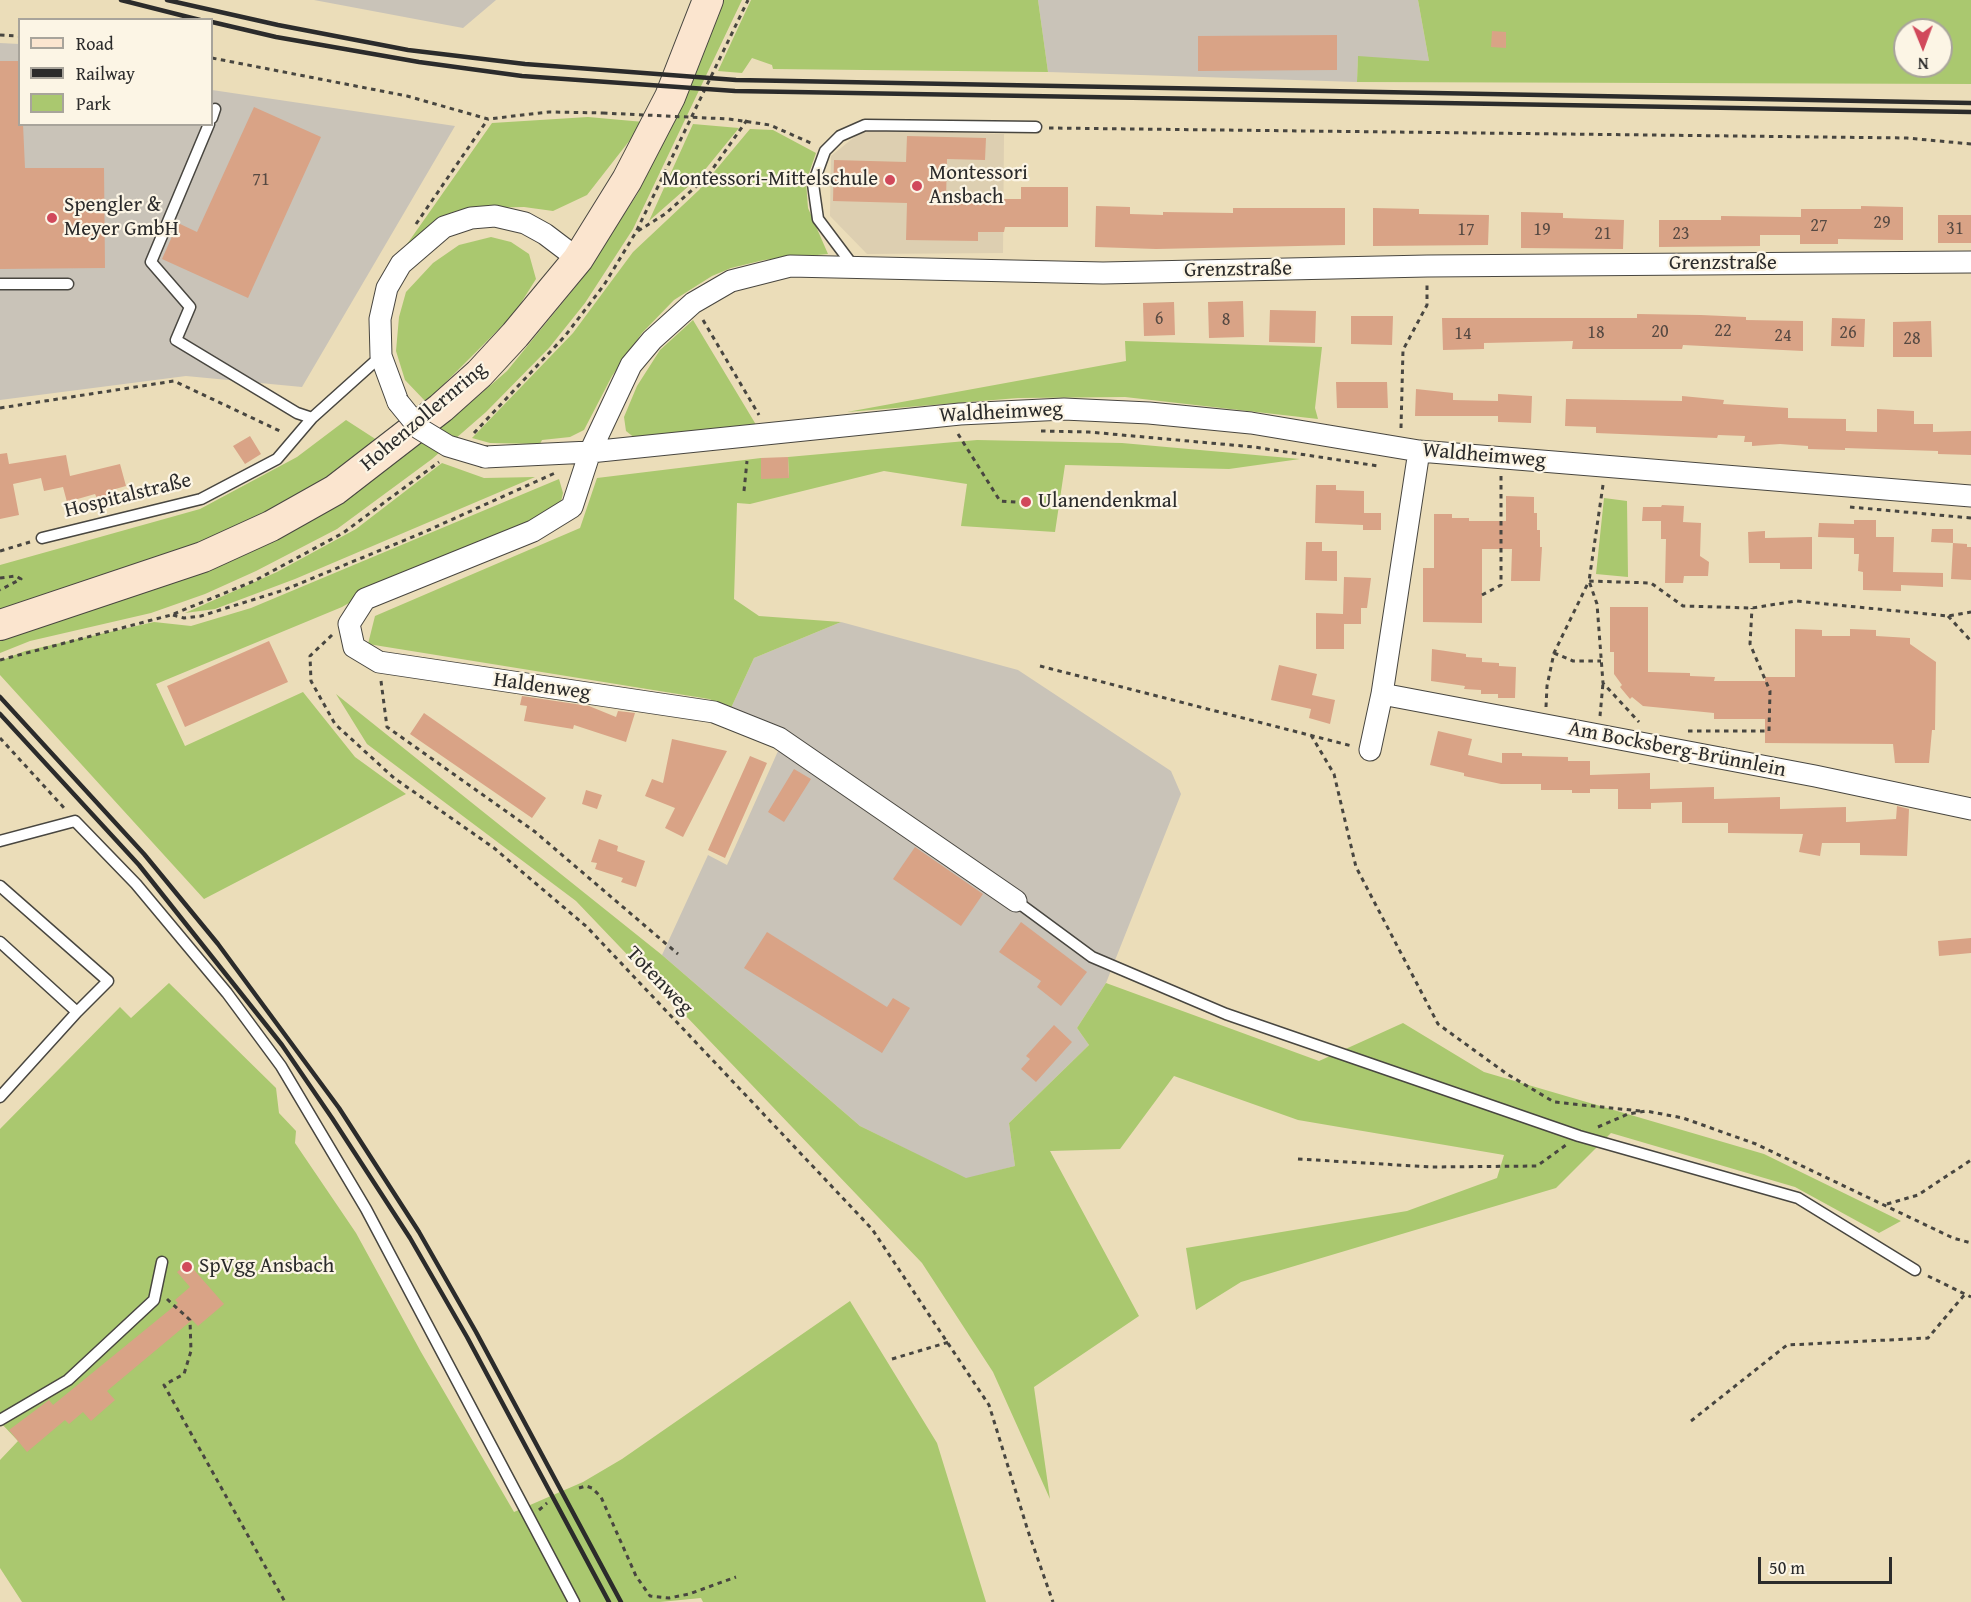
<!DOCTYPE html>
<meta charset="utf-8">
<style>
body{margin:0}
#map{position:relative;width:1971px;height:1602px;overflow:hidden;background:#ebddb9;font-family:"Gentium Book Plus",serif}
canvas{display:block}
.legend{position:absolute;left:18px;top:18px;width:195px;height:108px;box-sizing:border-box;background:#fcf5e5;border:2px solid #a8a49b;margin:0;padding:8px 10px;list-style:none;font-size:18px;color:#2b2b2b}
.legend li{display:flex;align-items:center;gap:12px;height:30px}
.legend b{width:30px;border:2px solid #a8a49b}
.north{position:absolute;left:1893px;top:18px;width:60px;height:60px;box-sizing:border-box;background:#fcf5e5;border:2px solid #a8a49b;border-radius:50%;rotate:179deg;font-size:16px;font-weight:700;line-height:24px;text-align:center;color:#2b2b2b}
.north::after{content:'';display:block;margin:auto;width:21px;height:27px;background:#d1495b;clip-path:polygon(50% 0,100% 100%,50% 72%,0 100%)}
.scale{position:absolute;left:1758px;top:1557px;width:134px;height:27px;box-sizing:border-box;border:3px solid #2b2b2b;border-top:0;padding-left:8px;font-size:18px;line-height:21px;white-space:nowrap;color:#2b2b2b;-webkit-text-stroke:4px #fcf5e5;paint-order:stroke}
</style>
<div id="map">
<canvas width="1971" height="1602"></canvas>
<ul class="legend">
<li><b style="height:8px;background:#fbe5cf"></b>Road</li>
<li><b style="height:8px;background:#2b2b2b"></b>Railway</li>
<li><b style="height:16px;background:#aac86f"></b>Park</li>
</ul>
<div class="north">N</div>
<div class="scale">50 m</div>
</div>
<script>
const g = document.querySelector('canvas').getContext('2d');
g.lineJoin = 'round';
function fillPath(path, color) {
  g.fillStyle = color;
  g.fill(path, 'evenodd');
}
function shape(rows) {
  const path = new Path2D();
  for (const r of rows) {
    path.moveTo(r[0], r[1]);
    for (let i = 2; i < r.length; i += 2) path.lineTo(r[i], r[i + 1]);
  }
  return path;
}
function strokePath(path, color, width, dash) {
  g.strokeStyle = color;
  g.lineWidth = width;
  g.lineCap = dash ? 'butt' : 'round';
  g.setLineDash(dash || []);
  g.stroke(path);
}
function write(font, color, halo, rows, align = 'center') {
  g.font = font + ' "Gentium Book Plus",serif';
  g.lineWidth = 4.5;
  g.setLineDash([]);
  g.textBaseline = 'middle';
  g.strokeStyle = halo;
  g.fillStyle = color;
  for (const [text, x, y, turn = 0] of rows) {
    g.save();
    g.translate(x, y);
    g.rotate((+turn || 0) * Math.PI / 180);
    g.textAlign = isNaN(turn) ? turn : align;
    if (halo) g.strokeText(text, 0, 0);
    g.fillText(text, 0, 0);
    g.restore();
  }
}
const built = shape([
 [863,130,1004,134,1003,253,867,254,830,216,831,156]
]);
const industrial = shape([
 [314,0,496,0,463,28],
 [1038,0,1418,0,1429,61,1358,57,1357,82,1048,72],
 [0,43,19,44,20,124,212,124,212,90,455,126,302,387,186,376,0,400],
 [841,622,1018,670,1171,771,1181,794,1106,983,1077,1028,1089,1045,1009,1123,1015,1166,966,1179,860,1126,662,955,708,855,727,865,787,731,731,708,754,658]
]);
const green = shape([
 [720,0,742,0,633,229,585,303,549,348,486,412,432,459,337,529,256,571,205,594,151,613,30,641,0,653,0,640,200,574,273,541,344,500,447,423,507,371,581,280,638,193,693,71],
 [751,0,1038,0,1048,72,773,69,772,65,752,58,742,73,718,71],
 [1418,0,1971,0,1971,84,1357,82,1358,56,1429,61],
 [1905,30,1941,30,1941,66,1905,66],
 [588,117,644,122,587,195,553,211,524,207,474,208,405,247,492,123],
 [693,124,739,128,699,177,649,221],
 [750,129,773,130,816,153,806,182,808,208,828,254,764,260,731,268,712,276,674,300,642,333,612,376,584,430,570,437,542,440,540,444,490,443,472,438,573,333,633,252,699,190],
 [491,237,511,242,529,254,536,279,514,314,426,402,405,380,396,351,399,317,406,292,433,263,459,245],
 [693,320,758,428,636,439,626,431,624,417,637,386,660,350],
 [1125,341,1322,347,1315,408,1318,419,1125,397,1018,398,847,412,1126,361],
 [346,420,380,442,314,491,240,530,0,612,0,565,200,509,297,457],
 [977,440,1122,443,1300,459,1229,469,1065,465,1055,532,961,526,967,484,884,471,750,504,737,503,734,599,759,616,841,622,754,658,731,708,709,699,368,644,375,616,580,528,597,478,761,458,762,478,789,478,788,457],
 [442,463,484,478,535,477,295,579,215,609,185,613,277,572,356,529],
 [559,479,563,493,560,506,543,517,393,578,342,607,156,684,185,746,303,692,355,757,406,794,204,899,0,675,0,661,25,651,154,622,191,626,251,608],
 [1604,498,1627,501,1628,577,1596,574],
 [336,694,662,955,860,1126,966,1178,1015,1166,1009,1123,1089,1045,1077,1028,1106,983,1319,1061,1403,1023,1484,1072,1764,1154,1901,1221,1879,1233,1795,1187,1611,1133,1556,1188,1241,1282,1196,1310,1186,1248,1407,1211,1497,1178,1504,1155,1298,1120,1174,1076,1120,1149,1050,1151,1139,1316,1034,1387,1050,1499,993,1372,922,1263,576,901,367,744],
 [169,983,276,1088,279,1113,296,1131,295,1143,356,1233,421,1352,514,1512,583,1482,622,1459,850,1301,937,1443,986,1602,703,1602,701,1598,660,1602,22,1602,0,1568,0,1460,18,1441,0,1422,0,1129,120,1007,131,1018]
]);
const building = shape([
 [1492,31,1506,32,1506,48,1491,47],
 [1337,35,1337,70,1198,71,1198,36],
 [0,61,20,61,20,124,23,124,25,168,104,168,105,268,0,269],
 [254,107,321,137,248,298,162,259,178,223,197,232],
 [907,136,986,138,985,160,947,159,946,199,1021,199,1021,187,1068,187,1068,227,1005,227,1004,232,978,232,978,241,906,240,907,203,833,201,834,160,906,162],
 [1096,206,1130,207,1130,214,1163,215,1163,212,1233,213,1233,208,1345,208,1345,245,1156,249,1095,247],
 [1861,206,1903,207,1903,240,1838,239,1838,244,1800,244,1800,235,1760,235,1760,246,1659,247,1659,220,1721,220,1721,216,1801,217,1801,209,1861,209],
 [1373,208,1419,209,1419,214,1489,215,1488,245,1373,246],
 [1521,212,1563,213,1563,218,1624,220,1623,249,1521,248],
 [1938,215,1971,215,1971,243,1938,243],
 [1243,301,1244,337,1209,338,1208,302],
 [1174,302,1175,335,1144,336,1143,303],
 [1270,310,1316,311,1315,343,1269,342],
 [1637,314,1701,315,1746,317,1746,320,1803,321,1803,351,1683,345,1682,349,1572,349,1573,341,1484,343,1484,349,1443,350,1442,318,1637,318],
 [1351,316,1393,316,1392,345,1351,344],
 [1832,318,1865,319,1864,347,1831,346],
 [1931,321,1932,357,1893,357,1893,322],
 [1336,382,1387,382,1388,408,1337,408],
 [1416,389,1453,393,1453,400,1498,401,1498,394,1532,396,1531,423,1498,422,1498,416,1415,416],
 [1682,396,1724,400,1723,404,1788,408,1788,418,1846,419,1846,431,1877,432,1877,409,1914,411,1914,424,1933,424,1933,432,1971,431,1971,455,1938,454,1938,451,1845,448,1845,450,1808,449,1808,446,1780,444,1752,446,1752,442,1744,442,1745,436,1718,435,1717,438,1596,433,1596,427,1565,426,1566,399,1682,401],
 [250,436,261,454,245,464,233,446],
 [7,453,9,464,66,455,70,476,120,464,126,486,108,491,109,495,97,498,95,494,67,502,63,487,44,491,41,478,13,484,19,515,0,519,0,454],
 [788,457,789,478,761,479,761,458],
 [1316,485,1336,485,1336,490,1364,491,1364,513,1381,513,1381,530,1363,530,1363,525,1315,523],
 [1506,496,1534,497,1534,513,1537,513,1537,530,1540,530,1540,547,1542,547,1540,581,1511,581,1512,549,1482,549,1482,623,1423,622,1423,568,1434,568,1434,514,1452,514,1452,518,1469,518,1469,521,1506,521],
 [1662,505,1684,506,1683,522,1701,523,1700,556,1709,562,1708,576,1684,576,1683,583,1665,583,1666,539,1661,539,1661,521,1642,521,1643,507,1661,507],
 [1854,520,1876,520,1876,537,1894,537,1893,572,1943,573,1943,587,1901,585,1901,591,1863,590,1863,572,1858,571,1859,554,1854,554,1854,538,1818,537,1819,523,1854,524],
 [1932,529,1953,529,1953,543,1931,542],
 [1765,531,1765,538,1812,537,1812,569,1780,569,1780,563,1749,563,1748,532],
 [1306,542,1322,542,1322,551,1337,551,1337,581,1305,580],
 [1953,543,1967,544,1967,547,1971,547,1971,580,1951,579],
 [1344,577,1371,578,1367,608,1361,608,1361,624,1344,624,1344,649,1316,649,1316,613,1343,614],
 [1610,607,1648,607,1648,672,1690,673,1690,676,1715,677,1714,681,1765,681,1765,677,1795,677,1795,629,1822,630,1822,636,1850,636,1850,629,1876,630,1876,636,1910,638,1910,644,1936,662,1935,730,1932,730,1929,763,1895,763,1893,744,1765,743,1765,719,1714,719,1714,713,1643,706,1632,697,1630,699,1620,687,1622,685,1614,674,1614,652,1610,652],
 [269,641,288,682,185,727,167,686],
 [1432,649,1466,654,1466,657,1482,658,1482,662,1499,663,1499,666,1516,667,1515,698,1498,698,1498,694,1481,694,1481,690,1464,689,1465,686,1431,681],
 [1279,665,1317,674,1312,695,1335,700,1330,724,1309,718,1311,709,1271,700],
 [522,696,589,706,616,717,618,711,635,713,626,742,574,725,573,729,524,721,527,706,520,705],
 [424,713,546,798,532,818,410,734],
 [1438,731,1472,739,1468,755,1502,763,1502,753,1522,753,1522,756,1568,757,1568,761,1590,761,1590,775,1650,773,1650,789,1714,787,1714,799,1780,797,1780,809,1846,807,1846,822,1896,819,1897,806,1909,809,1907,856,1860,855,1860,843,1822,843,1820,856,1799,852,1803,834,1728,833,1728,823,1682,823,1682,802,1651,803,1651,809,1618,809,1618,789,1590,789,1590,793,1572,793,1572,790,1541,790,1541,784,1501,784,1464,776,1464,773,1430,765],
 [672,739,727,751,683,837,665,828,675,808,645,796,652,779,663,783],
 [750,756,767,763,725,858,708,850],
 [794,769,811,779,784,822,768,812],
 [586,790,602,795,597,809,582,804],
 [599,839,618,846,617,851,645,861,636,887,621,882,623,878,595,869,597,863,591,862],
 [915,847,983,894,961,926,893,879],
 [1021,922,1087,972,1061,1006,1037,987,1041,981,999,952],
 [767,932,887,1007,893,998,910,1008,882,1053,744,968],
 [1971,938,1971,953,1939,956,1938,941],
 [1054,1025,1072,1042,1036,1082,1021,1069,1030,1059,1026,1056],
 [188,1263,224,1304,198,1326,192,1320,107,1391,115,1400,91,1421,83,1412,69,1424,65,1420,27,1452,9,1430,49,1400,53,1405,178,1303,175,1300,190,1287,177,1272]
]);
const path = shape([
 [0,35,20,36],
 [212,58,407,96,488,119,549,112,603,113],
 [729,119,770,125,813,144],
 [1049,128,1907,138,1971,144],
 [416,224,488,119],
 [638,231,665,214,707,177,747,120],
 [703,320,759,415],
 [0,408,174,381,282,432],
 [1401,428,1403,350,1427,305,1427,285],
 [1041,431,1089,432,1254,447,1378,466],
 [474,433,565,336,604,285,636,232,748,0],
 [958,434,1000,501,1028,503],
 [1603,485,1589,581,1597,604,1603,683,1639,722],
 [744,491,747,461],
 [1850,507,1971,518],
 [0,551,30,542],
 [0,578,16,576,21,579,0,590],
 [1482,595,1501,585,1501,475],
 [173,615,184,618,201,616,284,590,422,533,555,473],
 [1948,616,1971,641],
 [332,635,310,656,311,681,335,724,394,778,494,848,587,927,872,1229,989,1405,1028,1531,1053,1602],
 [1554,653,1573,661,1601,661],
 [0,660,171,615,254,581,343,533,439,462],
 [1040,666,1352,746],
 [381,681,387,727,534,831,678,954],
 [1546,707,1547,686,1554,653,1589,581,1651,583,1683,606,1752,608,1796,601,1948,616,1971,612],
 [1600,716,1603,683],
 [1688,731,1769,731,1770,691,1750,644,1752,608],
 [1311,735,1334,774,1356,867,1438,1024,1507,1074,1554,1102,1640,1111],
 [0,738,66,810],
 [1598,1127,1628,1114,1646,1111,1683,1118,1756,1144,1953,1238,1971,1243],
 [1298,1159,1432,1167,1537,1166,1566,1145],
 [1887,1204,1918,1195,1971,1160],
 [1928,1276,1971,1297],
 [167,1299,190,1320,191,1351,184,1374,164,1385,285,1602],
 [892,1359,949,1342],
 [1691,1421,1787,1345,1928,1338,1965,1294],
 [579,1488,586,1486,592,1488,601,1497,636,1576,650,1596,669,1598,689,1594,736,1577],
 [539,1510,547,1503]
]);
const lane = shape([
 [212,118,215,109],
 [209,124,151,262,190,307,176,340,297,413,312,418],
 [854,267,818,219,813,184,825,151,840,136,865,125,1036,127],
 [0,284,68,284],
 [42,538,201,499,277,459,312,418,381,356],
 [0,841,75,821,136,884,227,993,281,1066,366,1209,574,1602],
 [0,886,108,981,77,1012],
 [1016,901,1092,957,1226,1014,1579,1136,1798,1198,1915,1270],
 [0,942,77,1012,0,1097],
 [0,1420,68,1380,154,1300,162,1262]
]);
const street = shape([
 [398,402,381,356,380,319,387,288,401,264,444,227,471,218,495,216,525,223,545,234,578,259],
 [1419,451,1382,694,1815,776,1971,809],
 [485,457,590,452,960,414,1064,409,1149,413,1251,423,1419,451,1971,496],
 [1370,750,1382,694],
 [1016,901,779,738,714,712,379,662,354,647,349,624,365,599,533,531,572,507,590,452,631,365,652,340,693,303,731,281,790,266,1103,273,1427,266,1971,262]
]);
const secondary = shape([
 [0,625,203,557,271,526,335,490,441,408,479,374,515,335,578,259,627,180,670,97,708,0]
]);
const rail = shape([
 [121,0,200,20],
 [167,0,278,25,408,50,525,64,736,80,1971,103],
 [212,22,276,37,419,62,522,76,735,91,1971,112],
 [0,697,144,854,218,944,339,1108,419,1232,476,1332,621,1602],
 [0,714,139,865,282,1045,332,1118,410,1238,467,1337,609,1602]
]);
const pathBridge = shape([
 [603,113,729,119]
]);
const streetBridge = shape([
 [398,402,420,429,448,446,485,457]
]);
const markers = [
 [890,180,6,"#d1495b"],
 [917,186,6,"#d1495b"],
 [52,218,6,"#d1495b"],
 [1026,502,6,"#d1495b"],
 [187,1267,6,"#d1495b"]
];
const numberNames = [
 ["71",261,180],
 ["29",1882,223],
 ["27",1819,226],
 ["31",1955,229],
 ["17",1466,230],
 ["19",1542,230],
 ["21",1603,234],
 ["23",1681,234],
 ["6",1159,319],
 ["8",1226,320],
 ["22",1723,331],
 ["20",1660,332],
 ["18",1596,333],
 ["26",1848,333],
 ["14",1463,334],
 ["24",1783,336],
 ["28",1912,339]
];
const poiNames = [
 ["Montessori",929,174],
 ["Ansbach",929,198],
 ["Montessori-Mittelschule",878,180,"right"],
 ["Spengler &",64,206],
 ["Meyer GmbH",64,230],
 ["Ulanendenkmal",1038,502],
 ["SpVgg Ansbach",199,1267]
];
const streetNames = [
 ["Grenzstraße",1723,264],
 ["Grenzstraße",1238,270,-1],
 ["Waldheimweg",1001,413,-3],
 ["Hohenzollernring",424,417,-40],
 ["Waldheimweg",1484,456,5],
 ["Hospitalstraße",128,496,-14],
 ["Haldenweg",542,687,8],
 ["Am Bocksberg-Brünnlein",1677,750,11],
 ["Totenweg",659,981,46]
];
fillPath(built, '#ddcfb1');
fillPath(industrial, '#c9c3b8');
fillPath(green, '#aac86f');
fillPath(building, '#d9a386');
strokePath(lane, '#484640', 13);
strokePath(street, '#484640', 23);
strokePath(secondary, '#484640', 32);
strokePath(path, '#484640', 3, [4.5, 4.5]);
strokePath(lane, '#fff', 10);
strokePath(street, '#fff', 21);
strokePath(secondary, '#fbe5cf', 30);
strokePath(rail, '#2b2b2b', 4.5);
strokePath(streetBridge, '#484640', 23, []);
strokePath(pathBridge, '#484640', 3, [4.5, 4.5]);
strokePath(streetBridge, '#fff', 21);
for (const [x, y, r, color] of markers) {
  const dot = new Path2D();
  dot.arc(x, y, r, 0, 2 * Math.PI);
  g.fillStyle = color;
  g.fill(dot);
  strokePath(dot, '#fcf5e5', 2);
}
write('18px', '#564942', null, numberNames);
write('21px', '#2b2b2b', '#fcf5e5', poiNames, 'left');
write('21px', '#2b2b2b', '#fcf5e5', streetNames);
</script>
